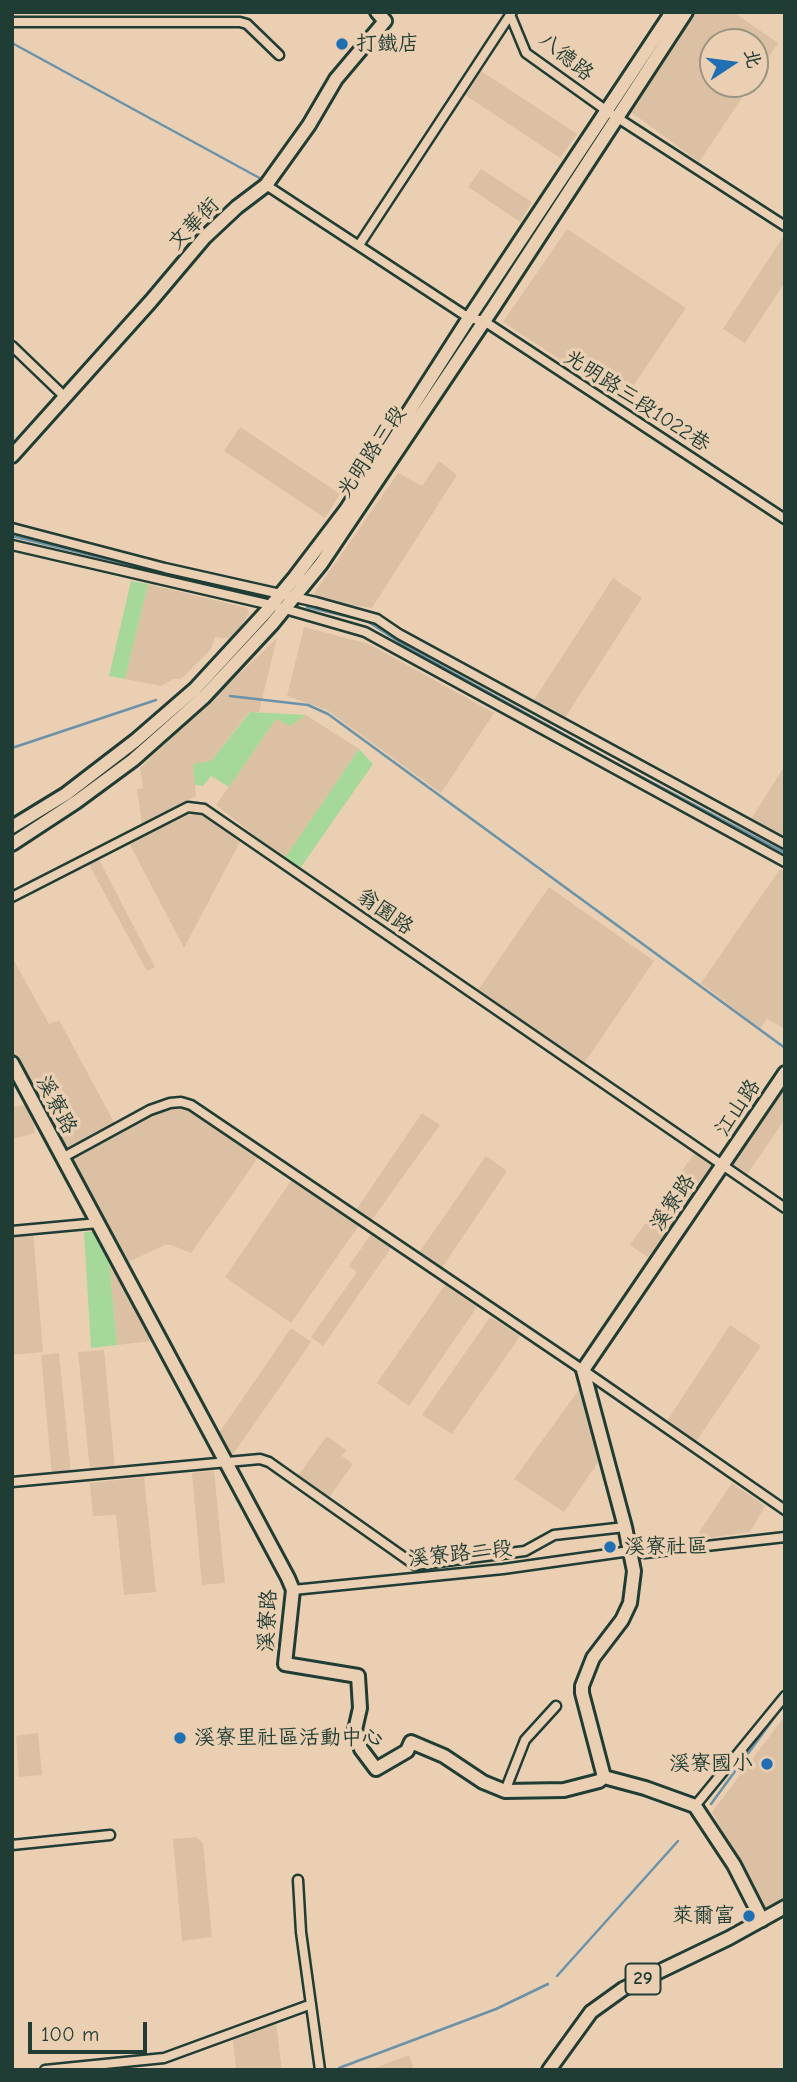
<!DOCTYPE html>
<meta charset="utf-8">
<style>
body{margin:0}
#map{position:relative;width:797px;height:2082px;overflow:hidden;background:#ebcfb2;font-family:"Comic Neue","LXGW WenKai TC",sans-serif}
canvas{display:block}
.frame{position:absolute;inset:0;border:14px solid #1f3d34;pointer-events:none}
.north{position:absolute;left:699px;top:28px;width:70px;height:70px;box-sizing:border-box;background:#ebcfb2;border:2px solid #999580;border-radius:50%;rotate:77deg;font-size:19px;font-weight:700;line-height:28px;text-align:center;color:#1f3d34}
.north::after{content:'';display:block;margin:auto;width:24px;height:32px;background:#1f6fb2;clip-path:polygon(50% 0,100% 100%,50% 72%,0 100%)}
.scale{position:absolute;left:28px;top:2022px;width:119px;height:32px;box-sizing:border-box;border:4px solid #1f3d34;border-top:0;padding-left:9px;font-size:21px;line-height:24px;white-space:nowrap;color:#1f3d34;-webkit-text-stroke:5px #ebcfb2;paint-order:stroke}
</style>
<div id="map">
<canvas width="797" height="2082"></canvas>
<div class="frame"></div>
<div class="north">北</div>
<div class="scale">100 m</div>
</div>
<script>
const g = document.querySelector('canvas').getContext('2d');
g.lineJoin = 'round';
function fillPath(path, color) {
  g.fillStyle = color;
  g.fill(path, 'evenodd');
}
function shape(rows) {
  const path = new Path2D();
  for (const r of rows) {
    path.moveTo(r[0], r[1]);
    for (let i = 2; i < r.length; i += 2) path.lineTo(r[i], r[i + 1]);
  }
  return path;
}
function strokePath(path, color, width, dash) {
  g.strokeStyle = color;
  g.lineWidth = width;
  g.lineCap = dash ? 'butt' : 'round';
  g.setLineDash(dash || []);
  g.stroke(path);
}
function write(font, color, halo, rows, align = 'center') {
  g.font = font + ' "Comic Neue","LXGW WenKai TC",sans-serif';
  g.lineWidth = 7;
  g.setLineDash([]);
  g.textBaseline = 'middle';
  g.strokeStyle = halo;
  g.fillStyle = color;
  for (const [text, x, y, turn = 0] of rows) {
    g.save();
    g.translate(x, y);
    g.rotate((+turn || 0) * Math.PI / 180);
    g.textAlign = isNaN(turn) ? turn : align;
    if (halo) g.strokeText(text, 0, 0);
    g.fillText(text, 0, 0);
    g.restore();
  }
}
const built = shape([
 [697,12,733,12,778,43,755,77,755,42,713,42,713,84,751,84,699,162,631,112],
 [481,71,577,134,560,158,465,95],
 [481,169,532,202,520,222,468,187],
 [567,229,686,308,623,401,503,322],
 [783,237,785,238,785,282,745,343,723,329],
 [240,427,340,494,325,518,224,451],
 [439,461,457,475,372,608,318,600,313,595,398,473,422,486],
 [613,578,642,598,563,721,532,703],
 [148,584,247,608,249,613,233,639,215,637,211,649,181,679,174,679,161,686,125,679],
 [304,627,369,644,494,713,441,793,327,710,287,696],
 [277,638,259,712,249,712,211,761,193,764,196,796,142,825,137,789,143,788,140,768],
 [306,715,359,749,284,859,216,805,276,719,290,726],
 [785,765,785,844,750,821],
 [194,809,199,810,241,840,184,948,129,843],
 [98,858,155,967,147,971,88,863],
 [780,869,785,872,785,1029,767,1019,760,1029,701,983],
 [549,887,654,961,583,1065,478,990],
 [12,957,49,1024,59,1020,115,1124,68,1149,64,1150,12,1052],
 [785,1079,785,1119,746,1176,727,1163],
 [180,1103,260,1155,191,1253,171,1245,165,1245,124,1264,70,1158,169,1104],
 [28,1105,32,1114,35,1133,12,1139,12,1107],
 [422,1113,440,1125,369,1224,354,1213],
 [695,1152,717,1168,652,1260,630,1245],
 [486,1156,507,1171,441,1269,416,1257],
 [293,1178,359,1225,291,1323,225,1277],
 [33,1231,43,1352,12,1355,12,1233],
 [371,1234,391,1248,323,1346,311,1337,357,1272,349,1266],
 [109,1259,153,1336,152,1341,117,1345],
 [445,1285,477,1307,409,1406,377,1383],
 [490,1317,520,1336,452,1434,422,1415],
 [730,1325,761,1346,695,1443,665,1424],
 [291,1328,311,1342,232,1456,219,1433],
 [104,1350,115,1469,90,1471,78,1352],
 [59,1353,71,1474,52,1476,41,1355],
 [581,1387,600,1459,564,1512,514,1479],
 [327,1436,346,1450,342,1456,353,1464,328,1499,297,1477],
 [214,1471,225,1583,202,1585,192,1473],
 [144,1477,156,1592,124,1595,116,1515,93,1516,90,1483],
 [732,1483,765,1506,750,1532,694,1540],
 [785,1716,785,1897,765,1908,712,1812],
 [38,1733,42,1775,19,1777,16,1736],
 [196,1837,203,1843,212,1937,182,1941,173,1839],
 [276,2023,282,2070,236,2070,233,2039],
 [409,2055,414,2070,370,2070]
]);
const green = shape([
 [131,581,148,584,125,679,109,676],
 [250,712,306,715,290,726,276,719,229,787,211,776,203,786,195,785,193,764,211,761],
 [359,749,373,764,301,867,284,859],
 [84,1232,94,1232,109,1259,117,1345,91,1348]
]);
const stream = shape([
 [12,43,265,181],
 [12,536,263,597],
 [307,607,367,621,407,647,610,760,785,853],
 [230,696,308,705,328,714,785,1048],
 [12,748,156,700],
 [711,1804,785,1703],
 [557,1976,678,1841],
 [339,2068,496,2009,548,1984]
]);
const street = shape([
 [509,12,526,53,607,111,785,226],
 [12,22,240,22,247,24,279,55],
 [266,185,469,318,484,321,785,519],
 [359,245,512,12],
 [12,346,65,397],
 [12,528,165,568,316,602,377,619,399,634,785,844],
 [12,545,271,605,365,632,785,862],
 [12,897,188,807,204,809,785,1208],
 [62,1158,150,1110,170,1103,181,1102,191,1105,583,1370,785,1510],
 [12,1231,98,1223],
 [12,1482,260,1459,269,1462,415,1565,525,1551,554,1535,625,1527],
 [293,1590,503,1569,630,1551,645,1553,785,1537],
 [505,1791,525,1740,556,1706],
 [695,1806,785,1696],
 [12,1845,110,1835],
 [298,1880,301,1932,320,2070],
 [45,2070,164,2058,309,2005]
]);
const secondary = shape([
 [12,456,151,301,205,237,237,207,266,185,309,125,336,79,385,21,377,12],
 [12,827,66,794,135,741,195,689,265,613,295,577,346,510,469,318,672,12],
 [12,844,76,802,133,760,204,697,272,624,321,564,493,308,686,12],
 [12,1063,288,1578,293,1590,285,1664,358,1676,360,1708,355,1730,361,1749,376,1769,407,1751,411,1742,444,1756,483,1782,505,1791,564,1790,599,1781,604,1777,645,1788,695,1806,734,1865,762,1920],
 [604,1777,582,1693,582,1686,593,1658,622,1620,630,1603,634,1571,625,1527,583,1370,785,1073]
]);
const primary = shape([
 [549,2070,591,2012,623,1989,729,1938,785,1907]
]);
const markers = [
 [342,44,7,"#1f6fb2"],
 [610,1547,7,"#1f6fb2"],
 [180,1738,7,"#1f6fb2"],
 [767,1764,7,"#1f6fb2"],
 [749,1916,7,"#1f6fb2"]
];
const shields = [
 [643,1979,35]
];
const shieldNames = [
 ["29",643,1979]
];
const poiNames = [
 ["打鐵店",356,44],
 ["溪寮社區",624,1547],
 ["溪寮里社區活動中心",194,1738],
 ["溪寮國小",753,1764,"right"],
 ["萊爾富",735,1916,"right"]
];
const streetNames = [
 ["八德路",566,57,39],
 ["文華街",194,224,-46],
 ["光明路三段1022巷",637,401,33],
 ["光明路三段",372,452,-56],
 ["翁園路",385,912,35],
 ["溪寮路",56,1105,62],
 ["江山路",738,1108,-56],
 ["溪寮路",673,1203,-56],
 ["溪寮路二段",460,1554,-6],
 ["溪寮路",268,1621,-87]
];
fillPath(built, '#dcc0a3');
fillPath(green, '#a6d89a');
strokePath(stream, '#6a92a9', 2.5);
strokePath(street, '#1f3d34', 13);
strokePath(secondary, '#1f3d34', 18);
strokePath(primary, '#1f3d34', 18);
strokePath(street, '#ebcfb2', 8);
strokePath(secondary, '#ebcfb2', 12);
strokePath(primary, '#ebcfb2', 12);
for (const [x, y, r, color] of markers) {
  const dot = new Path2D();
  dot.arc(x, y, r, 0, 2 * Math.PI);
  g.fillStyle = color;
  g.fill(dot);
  strokePath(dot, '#ebcfb2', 2.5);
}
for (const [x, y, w] of shields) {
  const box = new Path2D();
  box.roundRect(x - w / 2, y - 15.5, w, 31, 5);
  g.fillStyle = '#ebcfb2';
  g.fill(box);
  strokePath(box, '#1f3d34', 2);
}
write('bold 19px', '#1f3d34', null, shieldNames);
write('21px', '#1f3d34', '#ebcfb2', poiNames, 'left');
write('21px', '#1f3d34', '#ebcfb2', streetNames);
</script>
